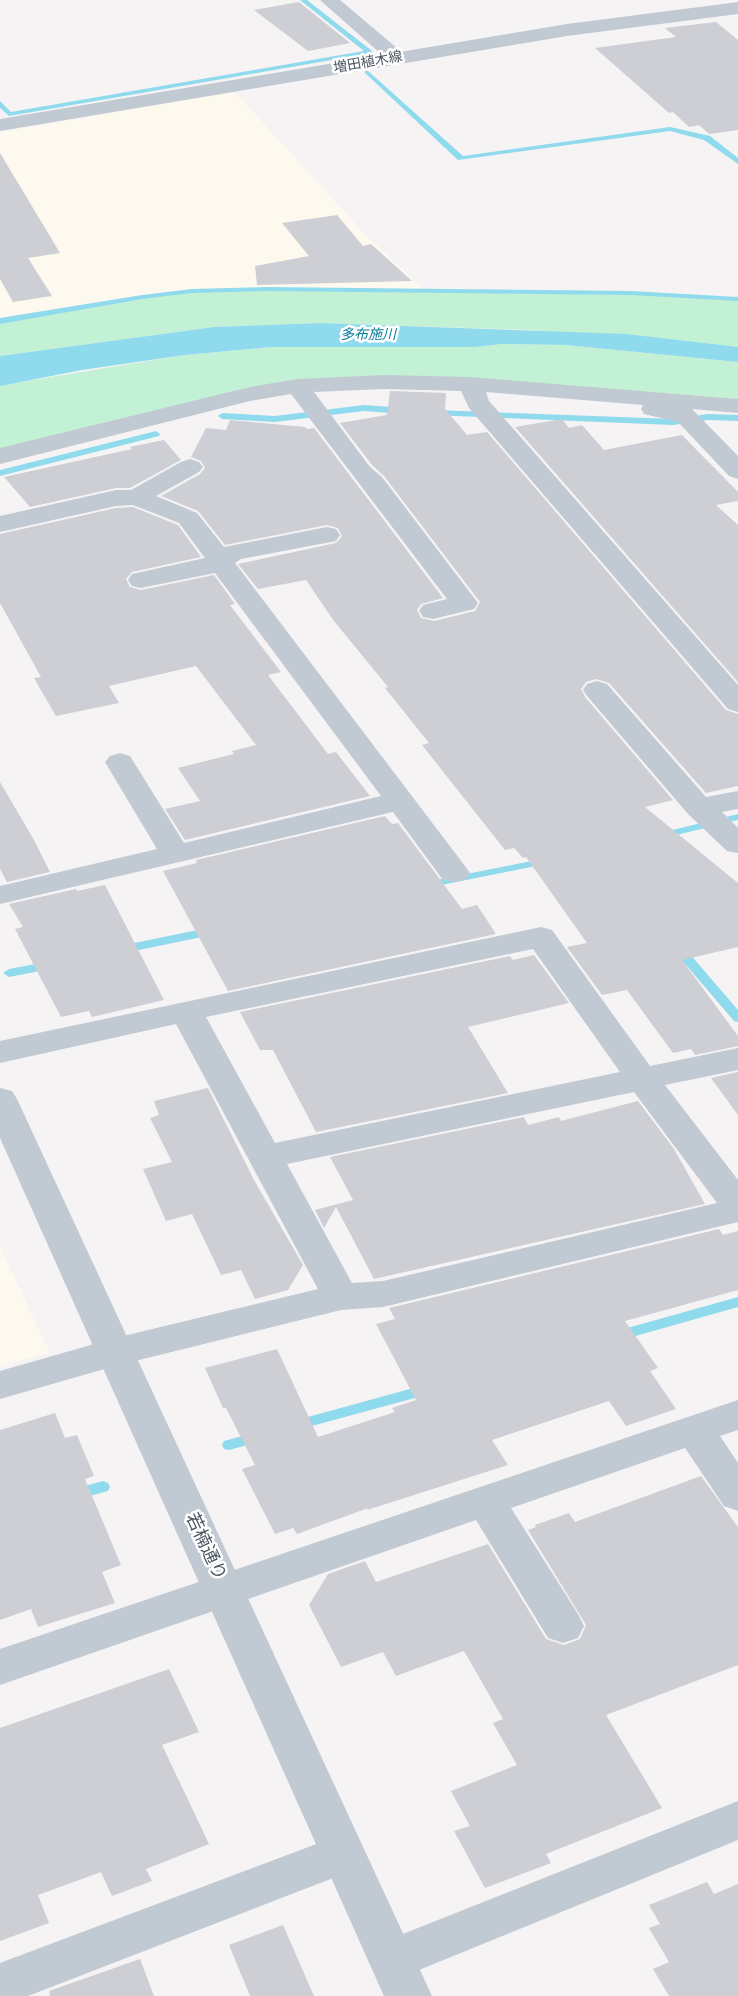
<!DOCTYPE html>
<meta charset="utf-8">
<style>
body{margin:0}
canvas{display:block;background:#f5f3f3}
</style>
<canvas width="738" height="1996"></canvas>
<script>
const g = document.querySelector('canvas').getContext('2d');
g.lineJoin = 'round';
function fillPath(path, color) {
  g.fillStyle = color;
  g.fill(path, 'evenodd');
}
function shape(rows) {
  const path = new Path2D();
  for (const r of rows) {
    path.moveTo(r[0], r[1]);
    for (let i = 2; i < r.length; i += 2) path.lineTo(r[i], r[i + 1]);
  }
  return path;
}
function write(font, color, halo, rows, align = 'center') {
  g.font = font + ' Roboto,"Noto Sans JP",sans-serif';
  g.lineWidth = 5;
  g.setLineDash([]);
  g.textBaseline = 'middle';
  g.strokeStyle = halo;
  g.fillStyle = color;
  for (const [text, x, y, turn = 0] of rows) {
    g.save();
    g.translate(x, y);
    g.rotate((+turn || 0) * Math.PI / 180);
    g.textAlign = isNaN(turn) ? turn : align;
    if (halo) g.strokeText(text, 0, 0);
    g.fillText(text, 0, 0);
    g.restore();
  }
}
const commercial = shape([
 [235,92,363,232,424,290,347,290,142,297,0,321,0,132],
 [0,1247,50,1353,0,1366]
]);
const green = shape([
 [268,289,631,293,738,299,738,347,531,330,321,323,214,327,0,356,0,321,142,297,192,291],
 [502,344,566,345,738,362,738,399,636,391,352,378,0,449,0,386,14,383,185,355,271,347,476,347]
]);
const water = shape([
 [321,323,626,334,738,347,738,362,566,345,502,344,476,347,271,347,185,355,82,370,0,386,0,356,214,327]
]);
const stream = shape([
 [300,0,307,0,372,51,372,53,9,116,0,108,0,101,11,112,364,51,300,0],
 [367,70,463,156,670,127,710,136,738,158,738,164,704,140,670,131,458,160,365,73,365,71,367,70],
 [268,287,631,291,738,297,738,301,631,295,268,291,192,293,142,299,0,324,0,318,142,295,192,289,268,287],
 [364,405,404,408,408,411,404,414,364,411,275,422,222,419,218,416,222,413,275,416,364,405],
 [434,410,673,419,708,414,738,415,738,421,708,420,673,425,431,415,430,413,434,410],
 [156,431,160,434,159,436,0,476,0,470,156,431],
 [738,814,738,820,660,839,654,836,656,834,738,814],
 [547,858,553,861,551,863,426,888,420,885,426,882,547,858],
 [212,927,218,931,216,934,120,954,114,950,120,946,212,927],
 [678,944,682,945,738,1010,738,1022,734,1021,674,951,672,948,674,945,678,944],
 [51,961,55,962,57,965,55,968,9,977,3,973,9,969,51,961],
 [738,1297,738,1307,618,1341,613,1340,611,1336,613,1332,738,1297],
 [428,1384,433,1385,435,1389,433,1393,297,1430,292,1429,290,1425,292,1421,297,1420,428,1384],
 [257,1432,262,1433,264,1437,262,1441,229,1450,224,1449,222,1445,224,1441,257,1432],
 [103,1481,108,1483,110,1487,108,1491,75,1500,70,1498,68,1494,70,1490,103,1481]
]);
const building = shape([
 [299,2,350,43,308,51,254,10],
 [716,22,738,40,738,130,709,134,699,125,689,127,673,112,669,113,595,48,676,37,665,28],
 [0,153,60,253,28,258,52,296,13,302,0,279],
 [337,215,363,246,371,244,412,281,257,285,255,266,309,256,282,223],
 [390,391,446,393,445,409,467,435,487,432,726,710,738,714,738,786,706,793,609,683,596,679,586,682,581,689,585,697,673,800,645,807,738,883,738,947,682,960,738,1036,738,1046,695,1055,691,1049,673,1053,627,990,602,995,567,947,587,943,526,857,523,858,514,848,505,850,422,745,429,743,385,688,388,687,334,621,306,580,258,589,238,564,336,543,342,536,338,528,327,525,225,545,198,511,161,496,200,474,205,468,201,461,191,457,206,428,226,430,230,420,305,427,307,429,314,428,443,598,421,604,417,610,421,618,434,621,475,611,480,602,384,476,372,465,340,423,387,415],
 [562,419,569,428,582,425,604,450,682,435,738,492,738,501,716,505,738,525,738,682,515,427],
 [164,440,181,460,130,488,116,488,30,507,4,477,132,449,130,447],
 [133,507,178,525,201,557,132,572,126,579,130,587,141,590,214,575,235,604,230,605,281,672,268,675,328,754,336,752,370,796,185,840,165,809,200,801,178,768,234,754,232,751,256,745,196,666,109,686,119,703,56,716,34,678,41,677,0,603,0,534,116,508],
 [0,782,34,840,50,872,7,882,0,869],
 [385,816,392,824,398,823,462,909,477,905,496,934,228,991,163,871,197,863,196,860],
 [105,885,164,1000,92,1017,89,1011,61,1017,15,929,23,927,9,904,76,889,77,891],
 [534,955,569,1003,468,1027,508,1093,316,1132,273,1050,260,1050,240,1012,510,956,513,960],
 [738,1072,738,1115,711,1078],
 [208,1088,254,1180,303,1265,288,1290,255,1299,241,1270,221,1275,192,1214,166,1221,143,1169,172,1162,150,1118,159,1115,154,1101],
 [638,1101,674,1149,705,1204,374,1279,336,1207,324,1228,315,1210,353,1200,330,1157,524,1117,528,1125,559,1117,561,1121],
 [719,1229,723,1235,738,1231,738,1290,625,1321,658,1368,650,1371,676,1409,626,1426,609,1401,492,1440,508,1465,367,1510,368,1508,297,1534,293,1528,275,1534,242,1469,255,1465,226,1408,223,1408,205,1368,277,1349,318,1437,395,1412,392,1408,416,1400,376,1324,395,1319,389,1308],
 [55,1413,65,1438,77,1435,94,1476,85,1479,121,1565,102,1572,115,1603,38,1627,31,1609,0,1620,0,1430],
 [701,1476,738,1527,738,1665,606,1715,662,1808,546,1854,551,1863,485,1888,454,1831,470,1826,451,1791,517,1765,493,1723,503,1719,464,1651,396,1676,383,1652,341,1667,309,1605,328,1574,365,1561,376,1582,488,1544,546,1639,564,1645,580,1639,586,1625,528,1530,536,1527,535,1525,569,1513,575,1522],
 [169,1669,199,1732,162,1745,209,1844,146,1869,152,1881,112,1896,101,1872,38,1895,49,1923,0,1941,0,1728],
 [707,1882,714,1894,738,1884,738,1996,669,1996,653,1969,669,1962,649,1928,660,1924,649,1905],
 [283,1925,314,1996,250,1996,229,1945],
 [140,1959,154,1996,50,1996,49,1991]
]);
const minor = shape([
 [320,0,340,0,404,54,407,58,404,62,390,62,320,0],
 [384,375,470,377,738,399,738,413,692,409,738,456,738,479,729,476,678,422,644,414,641,409,643,405,486,392,489,401,738,685,738,712,728,709,469,408,461,391,384,389,314,392,370,467,382,477,478,603,474,609,433,619,423,617,419,611,423,605,447,599,291,394,250,401,0,464,0,448,250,387,297,379,384,375],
 [190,459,199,462,203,467,199,472,156,496,197,513,224,547,327,527,336,529,340,535,336,541,241,559,235,563,465,866,470,873,465,880,454,882,443,880,393,812,0,904,0,886,157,849,105,762,110,756,120,753,130,756,184,843,381,796,215,573,141,588,132,586,128,580,132,574,205,558,179,523,133,505,116,506,0,532,0,516,116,490,131,490,181,462,190,459],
 [597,681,607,684,706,797,738,791,738,809,722,812,738,828,738,853,727,851,688,814,587,696,583,690,587,684,597,681],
 [541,927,552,930,650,1066,738,1048,738,1070,665,1085,738,1180,738,1222,383,1307,341,1310,115,1366,0,1399,0,1371,115,1338,318,1289,176,1024,0,1063,0,1041,541,927],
 [533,949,620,1072,275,1143,206,1017,533,949],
 [634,1092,717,1203,383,1281,352,1283,287,1164,634,1092],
 [738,1400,738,1430,720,1436,738,1463,738,1511,724,1506,685,1448,511,1508,578,1614,584,1626,578,1638,563,1643,548,1638,476,1520,0,1685,0,1649,738,1400],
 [738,1801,738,1840,392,1981,375,1975,368,1960,375,1945,738,1801],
 [343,1834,359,1840,366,1854,359,1868,28,1996,0,1996,0,1963,343,1834]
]);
const tertiary = shape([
 [738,2,738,14,567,36,0,131,0,119,567,24,738,2],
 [0,1088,12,1091,17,1099,432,1996,384,1996,0,1138,0,1088]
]);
const farStreetnames = [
 ["増田植木線",368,63,-10]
];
const farWaternames = [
 ["多布施川",368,335]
];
const nearStreetnames = [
 ["若楠通り",205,1547,65]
];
fillPath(commercial, '#fdf9ef');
fillPath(green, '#c3f1d5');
fillPath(water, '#90daee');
fillPath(stream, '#90daee');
fillPath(building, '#cdcfd5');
fillPath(minor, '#c1cad2');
fillPath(tertiary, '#c1cad2');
write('14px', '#4a5661', '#fff', farStreetnames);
write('italic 14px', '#0c7c9b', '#fff', farWaternames);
write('18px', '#4a5661', '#fff', nearStreetnames);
</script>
